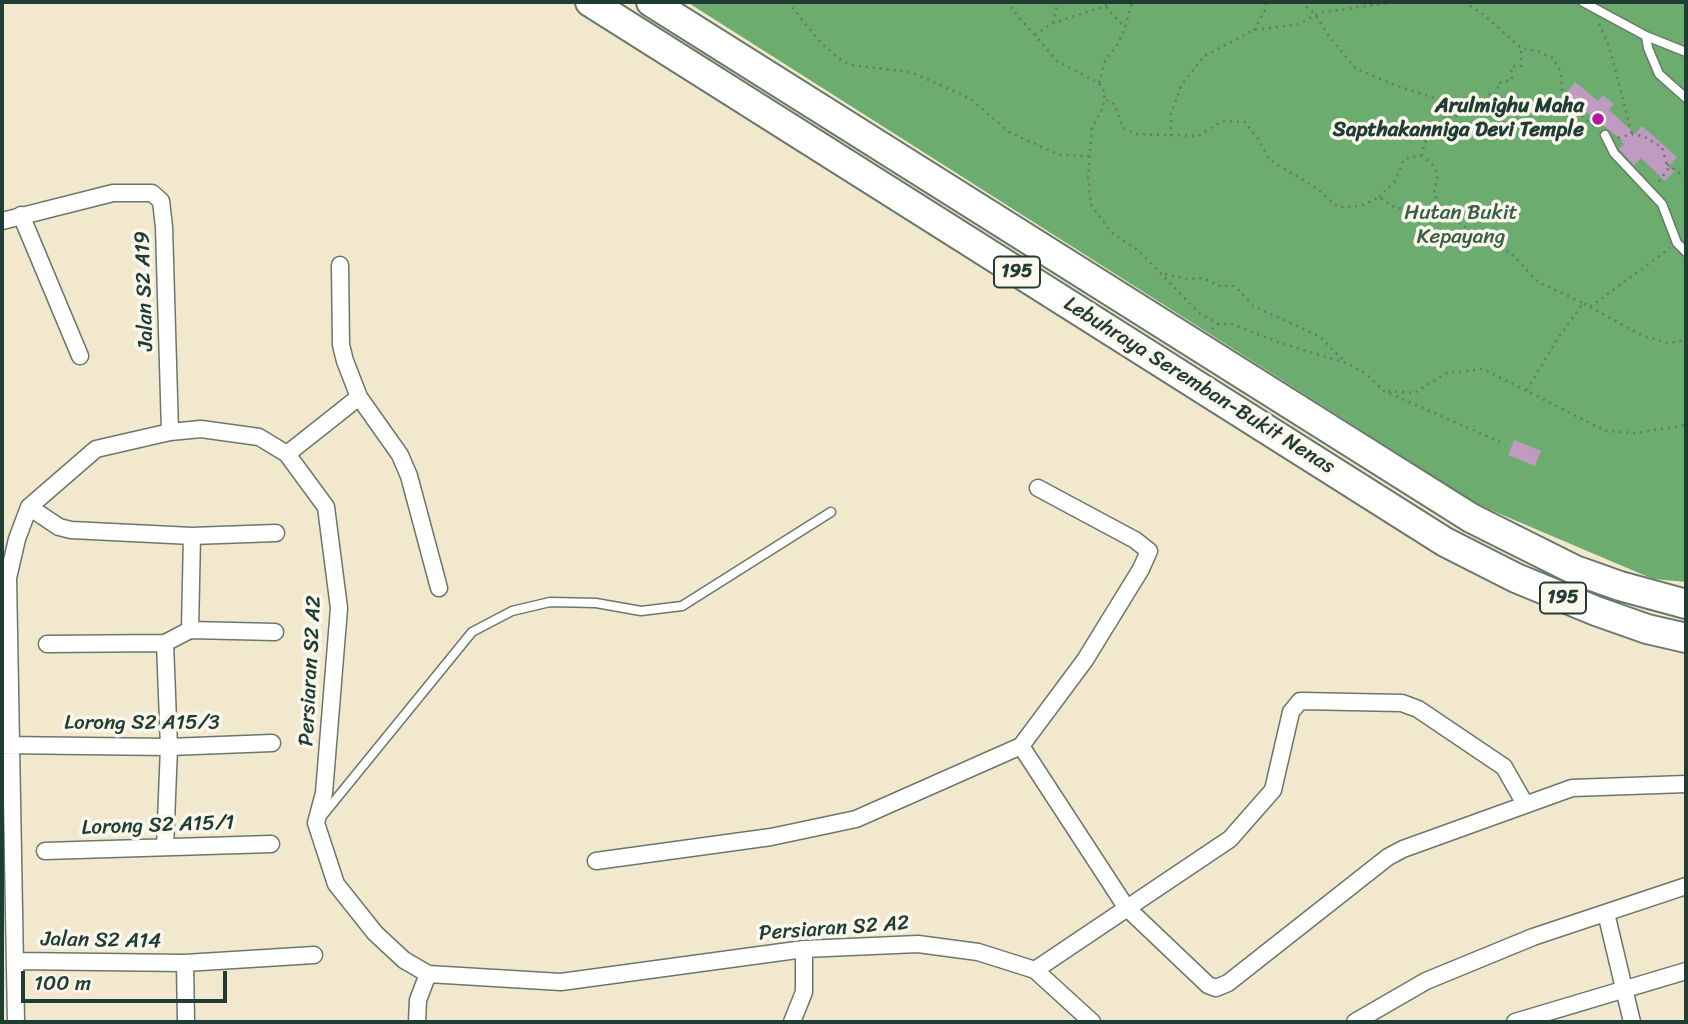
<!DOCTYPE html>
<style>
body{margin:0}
#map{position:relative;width:1688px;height:1024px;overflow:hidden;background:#f1e8ce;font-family:Sriracha,sans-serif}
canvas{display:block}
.frame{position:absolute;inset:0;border:4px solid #1f3d34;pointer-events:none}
.scale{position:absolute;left:21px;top:971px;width:206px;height:32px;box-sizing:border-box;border:4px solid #1f3d34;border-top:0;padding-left:9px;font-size:21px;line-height:24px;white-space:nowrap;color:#1f3d34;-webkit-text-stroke:5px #fbf7ec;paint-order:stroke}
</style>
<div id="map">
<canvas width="1688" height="1024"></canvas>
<div class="frame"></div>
<div class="scale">100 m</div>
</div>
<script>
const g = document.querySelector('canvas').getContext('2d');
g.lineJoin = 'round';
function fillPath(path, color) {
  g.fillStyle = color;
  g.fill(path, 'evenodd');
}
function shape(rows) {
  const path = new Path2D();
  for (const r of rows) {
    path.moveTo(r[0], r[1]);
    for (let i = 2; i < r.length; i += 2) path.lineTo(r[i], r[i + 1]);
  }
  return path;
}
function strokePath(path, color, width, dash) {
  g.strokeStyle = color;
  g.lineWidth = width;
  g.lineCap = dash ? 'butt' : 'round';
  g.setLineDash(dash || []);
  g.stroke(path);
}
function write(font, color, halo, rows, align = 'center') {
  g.font = font + ' Sriracha,sans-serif';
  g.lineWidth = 7;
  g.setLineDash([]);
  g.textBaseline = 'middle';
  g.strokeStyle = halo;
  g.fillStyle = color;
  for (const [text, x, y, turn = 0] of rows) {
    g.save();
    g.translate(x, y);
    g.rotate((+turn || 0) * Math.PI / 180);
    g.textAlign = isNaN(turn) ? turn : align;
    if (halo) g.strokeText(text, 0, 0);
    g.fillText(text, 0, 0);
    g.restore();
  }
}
const forest = shape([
 [687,2,1686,2,1686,582,1653,579,1479,505]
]);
const building = shape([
 [1575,82,1598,101,1603,95,1614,104,1609,110,1635,134,1642,126,1677,157,1668,167,1674,171,1665,181,1641,158,1634,165,1619,149,1624,144,1621,142,1623,141,1565,95],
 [1514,440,1541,451,1535,466,1508,455]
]);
const path = shape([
 [788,2,820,42,841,60,851,65,911,72,971,99,1009,132,1033,143,1060,155,1090,156],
 [1006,2,1057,61,1099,83,1105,93,1103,108,1092,127,1088,177,1091,205,1111,232,1139,251,1199,313,1218,324],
 [1301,2,1315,14,1329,36,1355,68,1397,86,1465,108],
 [1464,2,1484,15,1521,48,1538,51,1553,58,1561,72,1562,94,1567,103,1597,129],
 [1106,7,1125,28],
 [1053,23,1058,2],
 [1599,24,1609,46,1632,134],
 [1254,30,1266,8,1266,2],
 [1035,35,1053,23,1106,6,1106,2],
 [1099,83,1105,61,1117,45,1125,28,1132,2],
 [1106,100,1114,104,1123,128,1136,134,1198,136,1222,121,1245,122,1258,139,1270,160,1316,188,1338,207,1361,206,1379,197,1396,208,1444,212,1485,241,1511,253,1538,282,1583,303],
 [1171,136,1171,114,1181,86,1204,56,1254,30,1299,24,1319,13,1394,2],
 [1618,138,1632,134,1643,136,1662,147,1668,169,1658,183],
 [1421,155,1435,167,1437,178,1434,194,1444,212],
 [1667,164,1686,178],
 [1379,197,1395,181,1404,159,1421,155,1427,138,1444,130,1444,116,1458,116,1465,108,1480,105,1488,95,1497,94,1498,83,1512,80,1511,67,1521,66,1521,48],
 [1165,274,1186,279,1203,278,1222,287,1231,285,1237,288,1253,306,1319,336,1344,361],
 [1590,307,1641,335,1668,343,1686,340],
 [1212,329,1218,324,1232,324,1280,343,1346,363,1366,374,1384,391,1505,444],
 [1527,390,1556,341,1583,303,1590,307,1670,248],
 [1388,391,1414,393,1447,373,1483,369,1606,431,1635,433,1686,425]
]);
const service = shape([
 [1583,2,1646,36,1686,52],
 [1646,36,1648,48,1659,74,1686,98],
 [1605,135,1614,153,1662,204,1677,243,1686,252],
 [323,815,472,632,512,611,550,602,596,603,641,611,682,606,831,512]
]);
const minor = shape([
 [21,215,80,356],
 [2,221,113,193,152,193,161,201,164,227,170,432],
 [340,265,341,345,345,361,359,397,400,455,409,476,439,588],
 [287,454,359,397],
 [29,507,59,527,71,530,192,536,276,533],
 [190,630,192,536],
 [165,643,169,747,165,847],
 [47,644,165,643,190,630,275,632],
 [2,745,169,747,272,743],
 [1021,746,1126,907,1208,985,1216,988,1228,983,1388,857,1403,849,1572,788,1686,784],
 [45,851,271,844],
 [596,861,771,837,856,819,1021,746,1085,660,1141,569,1149,551,1135,540,1038,488],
 [1606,913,1632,1022],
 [16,961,185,963,314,955],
 [185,963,186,1022],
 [1035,970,1230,839,1273,790,1291,712,1300,701,1402,703,1418,709,1504,767,1525,804],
 [16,1022,8,578,17,539,29,507,96,449,170,432,201,429,259,437,287,454,326,507,339,608,324,793,316,823,336,884,375,933,404,960,428,974,561,982,804,949,918,944,978,952,1035,970,1092,1022],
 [417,1022,418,1000,428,974],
 [792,1022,804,992,804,949],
 [1355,1022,1426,981,1533,937,1686,886],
 [1515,1022,1686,971]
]);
const trunk = shape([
 [590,2,1445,542,1516,578,1596,611,1647,629,1686,638],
 [651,2,1471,518,1575,570,1620,586,1686,604]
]);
const markers = [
 [1598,119,7,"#b5179e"]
];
const shields = [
 [1017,272,46],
 [1563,598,46]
];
const shieldNames = [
 ["195",1017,272],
 ["195",1563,598]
];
const poiNames = [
 ["Arulmighu Maha",1584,107],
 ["Sapthakanniga Devi Temple",1584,131]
];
const parkNames = [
 ["Hutan Bukit",1461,214],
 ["Kepayang",1461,238]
];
const streetNames = [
 ["Jalan S2 A19",145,291,-92],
 ["Lebuhraya Seremban-Bukit Nenas",1199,386,32],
 ["Persiaran S2 A2",311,671,-87],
 ["Lorong S2 A15/3",142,724],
 ["Lorong S2 A15/1",158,826,-2],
 ["Persiaran S2 A2",834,929,-4],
 ["Jalan S2 A14",101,941,1]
];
fillPath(forest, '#6cac6e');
fillPath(building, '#c09bc1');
strokePath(service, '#68796a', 11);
strokePath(minor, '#68796a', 19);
strokePath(trunk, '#68796a', 32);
strokePath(path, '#68796a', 2.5, [2, 5]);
strokePath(service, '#fff', 8);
strokePath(minor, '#fff', 16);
strokePath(trunk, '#fff', 28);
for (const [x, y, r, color] of markers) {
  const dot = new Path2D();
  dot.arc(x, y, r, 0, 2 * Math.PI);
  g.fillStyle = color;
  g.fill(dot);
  strokePath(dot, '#fbf7ec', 2.5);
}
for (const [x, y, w] of shields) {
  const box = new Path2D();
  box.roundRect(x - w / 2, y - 15.5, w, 31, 5);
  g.fillStyle = '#fbf7ec';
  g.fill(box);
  strokePath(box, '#1f3d34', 2);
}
write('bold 19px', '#1f3d34', null, shieldNames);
write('bold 21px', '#1f3d34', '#fbf7ec', poiNames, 'right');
write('21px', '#396047', '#fbf7ec', parkNames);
write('21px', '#1f3d34', '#fbf7ec', streetNames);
</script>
